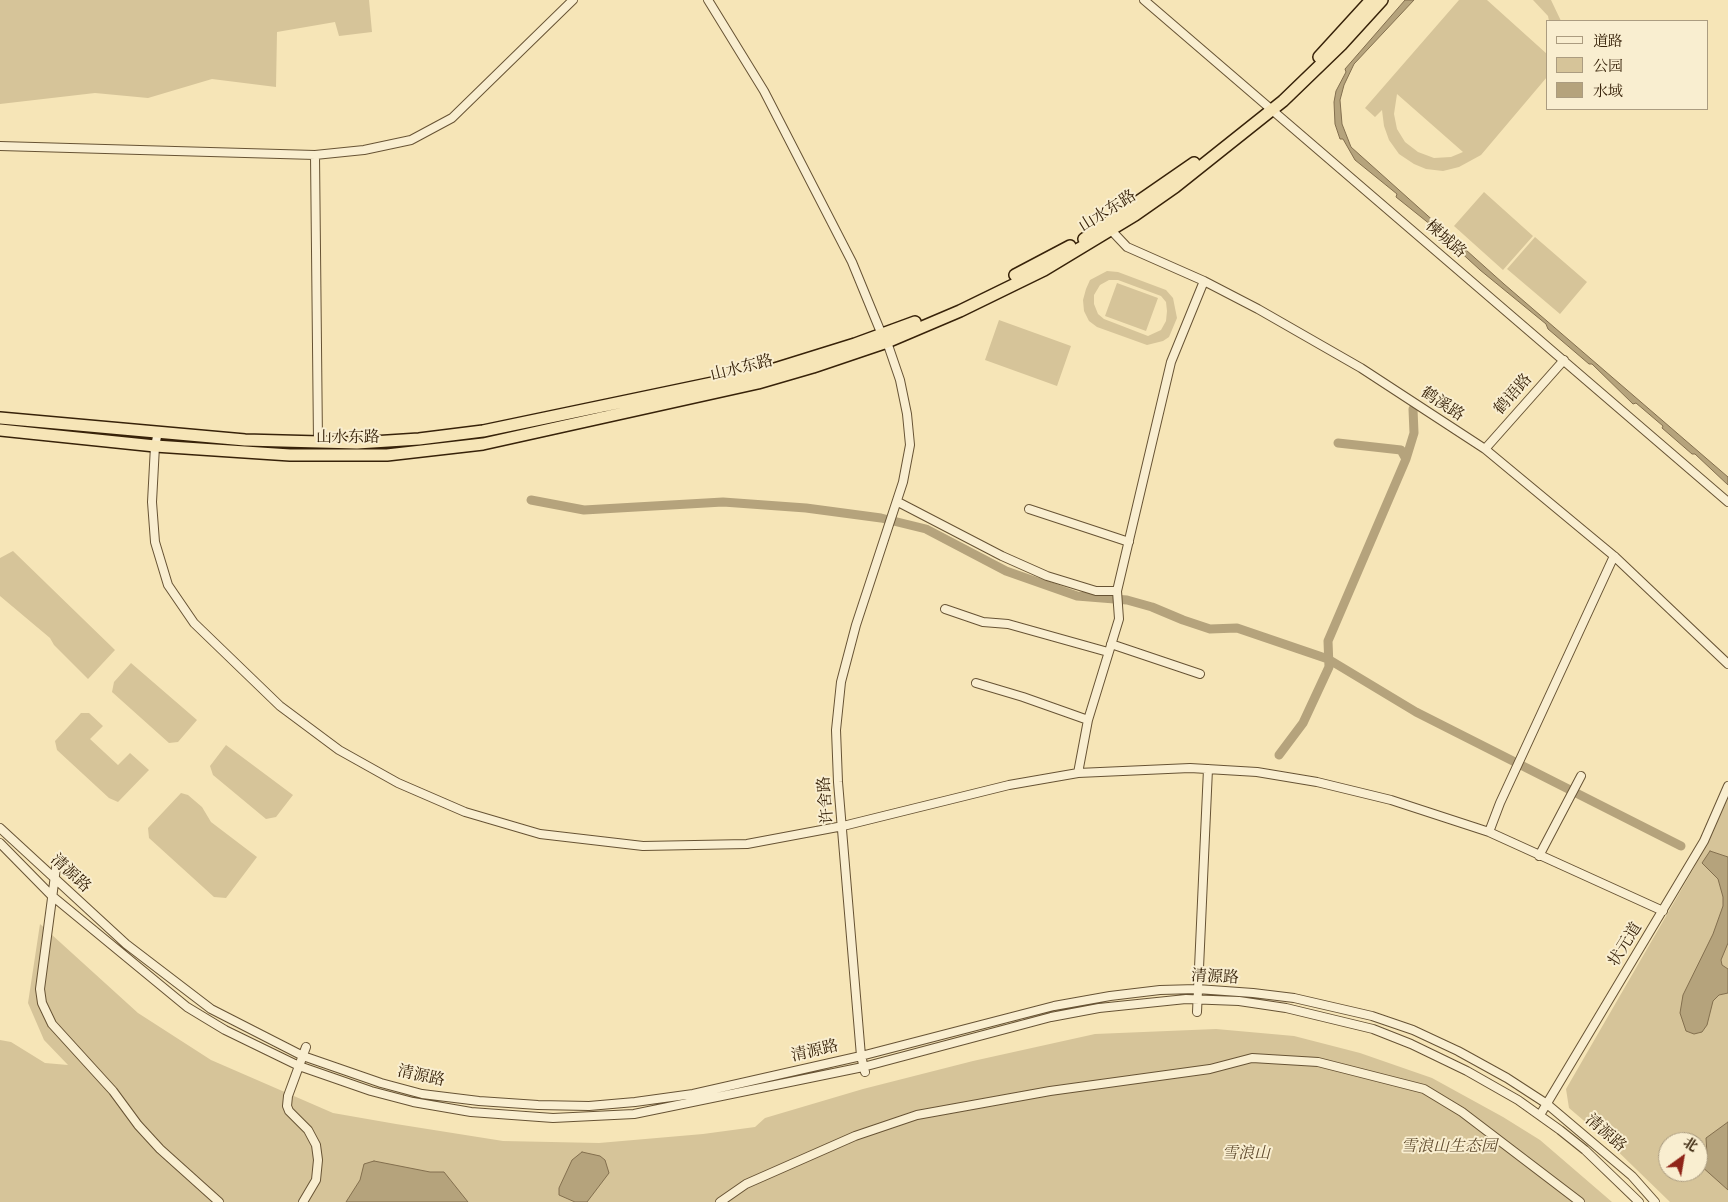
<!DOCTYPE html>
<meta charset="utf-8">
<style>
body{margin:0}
#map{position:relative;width:1728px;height:1202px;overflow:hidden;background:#f6e5b7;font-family:"IM FELL Double Pica","Noto Serif SC",serif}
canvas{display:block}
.legend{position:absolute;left:1546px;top:20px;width:162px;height:90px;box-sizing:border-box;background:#f9eed0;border:1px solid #ab9c80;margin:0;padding:6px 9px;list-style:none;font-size:15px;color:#372209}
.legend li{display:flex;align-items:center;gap:10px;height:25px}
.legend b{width:25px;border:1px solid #ab9c80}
.north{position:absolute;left:1658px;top:1132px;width:50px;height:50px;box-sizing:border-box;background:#f9eed0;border:1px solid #ab9c80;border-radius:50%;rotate:32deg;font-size:14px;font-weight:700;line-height:20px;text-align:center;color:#372209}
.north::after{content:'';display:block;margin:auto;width:18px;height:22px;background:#8f2418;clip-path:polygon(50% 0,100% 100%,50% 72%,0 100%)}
</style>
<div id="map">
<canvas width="1728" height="1202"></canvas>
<ul class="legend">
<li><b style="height:6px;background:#f9eed0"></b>道路</li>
<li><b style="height:14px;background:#d6c499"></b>公园</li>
<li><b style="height:14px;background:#b5a37c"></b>水域</li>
</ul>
<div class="north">北</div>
</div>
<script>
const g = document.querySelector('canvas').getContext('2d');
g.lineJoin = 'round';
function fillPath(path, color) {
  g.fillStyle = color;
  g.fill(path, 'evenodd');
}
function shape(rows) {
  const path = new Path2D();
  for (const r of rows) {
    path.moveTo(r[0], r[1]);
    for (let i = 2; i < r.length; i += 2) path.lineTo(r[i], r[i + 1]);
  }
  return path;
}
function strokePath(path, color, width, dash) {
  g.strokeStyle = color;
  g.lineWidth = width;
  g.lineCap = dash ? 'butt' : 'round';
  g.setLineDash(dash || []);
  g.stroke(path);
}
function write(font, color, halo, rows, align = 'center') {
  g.font = font + ' "IM FELL Double Pica","Noto Serif SC",serif';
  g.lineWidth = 4;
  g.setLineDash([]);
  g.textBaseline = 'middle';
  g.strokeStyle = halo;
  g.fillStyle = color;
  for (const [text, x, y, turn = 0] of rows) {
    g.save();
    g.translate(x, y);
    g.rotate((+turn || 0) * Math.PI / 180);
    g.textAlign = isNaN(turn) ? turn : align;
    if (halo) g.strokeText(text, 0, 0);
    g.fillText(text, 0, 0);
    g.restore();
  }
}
const green = shape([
 [0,0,369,0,372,32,339,36,335,22,277,32,276,87,212,79,148,98,95,93,0,104],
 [1459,0,1487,0,1547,54,1547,77,1481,155,1459,167,1443,171,1426,169,1414,164,1399,154,1389,140,1384,126,1382,110,1375,117,1365,108],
 [1397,94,1463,152,1451,157,1434,158,1418,152,1405,142,1397,129,1394,114],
 [1533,0,1551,0,1561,21,1549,21,1548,16],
 [1484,192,1533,236,1503,270,1454,226],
 [1535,237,1587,282,1560,314,1507,269],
 [1107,271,1118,272,1166,290,1173,298,1177,318,1169,337,1163,341,1147,345,1097,327,1089,321,1084,311,1083,300,1086,289,1090,280],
 [1109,280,1118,280,1161,296,1166,302,1167,311,1166,321,1161,330,1148,336,1104,319,1098,314,1094,304,1094,295,1100,285],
 [1117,283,1158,298,1146,331,1105,316],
 [999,320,1071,346,1057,386,985,360],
 [13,551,115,650,88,679,54,645,50,638,0,596,0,558],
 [131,663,197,720,178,742,169,743,112,692,114,682],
 [81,713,89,713,103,726,90,739,118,765,130,753,149,770,118,802,109,798,57,750,55,741],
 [226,745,293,795,276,817,266,819,213,775,210,766],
 [181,793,188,795,202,807,211,822,257,857,226,898,214,897,149,838,148,828],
 [1728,797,1728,1202,1670,1202,1603,1137,1569,1108,1566,1089,1695,866],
 [1668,1142,1698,1142,1698,1172,1668,1172],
 [40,924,138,1013,211,1060,333,1113,396,1124,503,1141,599,1143,703,1134,755,1127,765,1118,863,1089,973,1061,1095,1034,1216,1029,1294,1036,1360,1053,1432,1078,1503,1117,1540,1140,1612,1202,0,1202,0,1040,11,1042,45,1063,68,1065,44,1040,28,1003]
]);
const water = shape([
 [1405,0,1414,0,1354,64,1344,85,1340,100,1342,124,1351,147,1504,284,1728,477,1728,485,1695,454,1692,454,1662,428,1663,426,1636,403,1633,404,1592,364,1589,364,1548,329,1546,324,1480,270,1456,248,1456,245,1396,197,1397,194,1355,160,1343,139,1340,139,1335,124,1334,102,1336,91,1346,72,1345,69,1405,0],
 [1710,851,1728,857,1728,943,1721,960,1722,965,1728,969,1728,993,1719,995,1713,1001,1707,1025,1702,1032,1694,1034,1686,1031,1680,1013,1683,995,1713,934,1723,906,1723,897,1718,879,1702,863,1710,851],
 [1728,1122,1728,1190,1700,1165,1707,1154,1706,1138,1728,1122],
 [582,1152,600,1156,605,1160,609,1173,587,1202,575,1202,559,1195,559,1188,572,1160,582,1152],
 [374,1161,430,1172,444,1172,468,1202,346,1202,360,1180,364,1164,374,1161]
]);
const canal = shape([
 [1406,459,1414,433,1413,409],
 [531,500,584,510,723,502,806,508,881,518,926,529,1006,571,1077,596,1127,600,1152,607,1183,620,1210,629,1237,628,1328,659,1416,712,1681,846],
 [1279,755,1303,723,1329,667,1328,641,1406,459,1401,450,1338,443]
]);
const minor = shape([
 [708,0,764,91,852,262,882,335,887,342,900,380,907,414,910,445,903,482,856,625,841,682,836,730,838,782,861,1056,865,1072],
 [1144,0,1728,502],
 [0,146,315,155,364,150,411,140,452,118,573,0],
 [315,155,318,442],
 [1109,228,1127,247,1204,281,1258,309,1361,368,1485,449,1614,556,1728,664],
 [158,432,155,446,152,502,155,542,168,585,194,623,280,706,339,750,398,783,465,812,540,834,643,846,747,844,843,826,1009,785,1078,773,1190,768,1257,772,1317,782,1391,800,1489,832,1663,911],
 [1485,449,1564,360],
 [898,502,1002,556,1047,576,1096,591,1117,591],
 [1029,509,1129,542],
 [945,609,983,622,1008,624,1108,652],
 [1111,644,1200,674],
 [976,683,1023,697,1088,720],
 [1078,773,1088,720,1119,619,1117,591,1171,362,1204,281],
 [0,828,126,944,211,1009,303,1056,381,1083,422,1094,479,1101,538,1105,589,1106,635,1102,693,1094,861,1056,1054,1006,1110,996,1160,990,1197,989,1253,993,1294,998,1372,1016,1413,1030,1458,1051,1507,1078,1547,1104,1632,1176,1655,1202],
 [1489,832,1500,803,1614,556],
 [0,843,51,895,187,1007,225,1030,299,1066,371,1091,413,1102,471,1112,553,1118,634,1114,863,1067,1051,1017,1099,1008,1186,999,1239,1001,1286,1008,1373,1029,1411,1044,1467,1071,1518,1100,1560,1130,1585,1150,1639,1202],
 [1539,856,1581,776],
 [56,868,40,989,42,1003,52,1024,113,1091,138,1125,160,1149,219,1202],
 [1197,1012,1208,769],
 [1540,1115,1704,841,1728,786],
 [303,1202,316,1180,318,1160,316,1145,308,1130,289,1111,287,1106,288,1096,306,1047],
 [720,1202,746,1184,855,1136,917,1115,1050,1091,1210,1069,1252,1058,1318,1062,1424,1089,1462,1112,1580,1202]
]);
const highway = shape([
 [1319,57,1371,0],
 [1084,239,1194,163],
 [1015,275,1070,246],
 [0,418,245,440,357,443,419,439,483,431,765,372,855,344,915,322],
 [0,430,155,446,290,455,387,455,483,444,758,383,813,367,887,342,960,311,1044,270,1135,215,1175,187,1283,101,1341,45,1382,0]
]);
const streetNames = [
 ["山水东路",1108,212,-32],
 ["楝城路",1445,240,41],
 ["山水东路",742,369,-14],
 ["鹤语路",1514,395,-49],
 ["鹤溪路",1442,405,33],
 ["山水东路",348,439],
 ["许舍路",827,800,-95],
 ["清源路",70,874,43],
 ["状元道",1626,945,-58],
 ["清源路",1215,978,3],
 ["清源路",815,1052,-13],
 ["清源路",421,1077,12],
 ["清源路",1605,1134,41]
];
const parkNames = [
 ["雪浪山生态园",1449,1148],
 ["雪浪山",1246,1155]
];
fillPath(green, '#d6c499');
fillPath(water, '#b5a37c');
strokePath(water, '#836f4e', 1);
strokePath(canal, '#b5a37c', 9);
strokePath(minor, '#675334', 10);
strokePath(highway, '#372209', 14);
strokePath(minor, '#f9eed0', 8);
strokePath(highway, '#f6e5b7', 11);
write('16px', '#372209', '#f9eed0', streetNames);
write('italic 16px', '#5f4a2d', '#f9eed0', parkNames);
</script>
